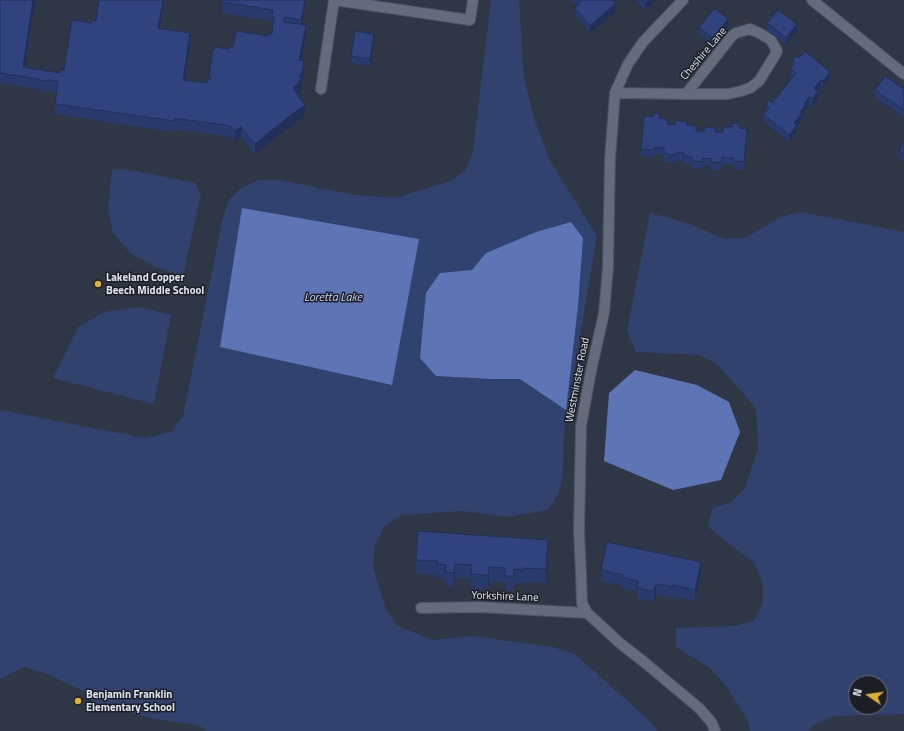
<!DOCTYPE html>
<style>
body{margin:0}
#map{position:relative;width:904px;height:731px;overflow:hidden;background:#2f3646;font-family:"Titillium Web",sans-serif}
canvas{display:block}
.north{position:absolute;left:848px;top:675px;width:40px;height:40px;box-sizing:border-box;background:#1b1e25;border:1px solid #6a6e76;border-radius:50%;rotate:283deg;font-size:11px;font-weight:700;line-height:16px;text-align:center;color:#e0e5ef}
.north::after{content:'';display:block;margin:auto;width:14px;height:18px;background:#deb133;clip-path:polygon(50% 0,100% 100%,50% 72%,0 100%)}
</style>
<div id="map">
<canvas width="904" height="731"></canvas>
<div class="north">N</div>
</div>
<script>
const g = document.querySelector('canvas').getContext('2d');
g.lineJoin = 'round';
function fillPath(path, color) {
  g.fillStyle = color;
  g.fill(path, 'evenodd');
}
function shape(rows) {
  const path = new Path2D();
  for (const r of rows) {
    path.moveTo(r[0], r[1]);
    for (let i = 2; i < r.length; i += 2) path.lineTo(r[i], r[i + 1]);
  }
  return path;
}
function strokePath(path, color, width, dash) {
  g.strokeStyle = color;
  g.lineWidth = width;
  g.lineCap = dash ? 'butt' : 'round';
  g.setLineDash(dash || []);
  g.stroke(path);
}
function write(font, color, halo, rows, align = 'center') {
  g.font = font + ' "Titillium Web",sans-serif';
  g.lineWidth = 3;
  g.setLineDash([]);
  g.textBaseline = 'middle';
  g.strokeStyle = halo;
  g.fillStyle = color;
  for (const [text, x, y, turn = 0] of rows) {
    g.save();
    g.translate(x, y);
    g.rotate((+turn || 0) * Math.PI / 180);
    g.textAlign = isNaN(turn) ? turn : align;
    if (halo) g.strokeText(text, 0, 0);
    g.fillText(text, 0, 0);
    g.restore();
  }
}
const green = shape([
 [491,0,519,0,524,78,535,121,550,161,597,236,564,430,563,473,559,493,548,510,507,517,463,511,402,515,384,527,375,546,373,567,385,607,397,626,433,640,472,636,553,647,575,654,652,723,657,731,207,731,198,725,156,719,95,705,83,691,45,673,25,667,0,679,0,410,145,438,172,432,183,416,222,222,228,201,241,188,259,180,279,180,355,195,395,198,451,181,466,170,473,150],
 [112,169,130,170,195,183,201,194,183,276,156,267,130,253,113,233,108,208],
 [801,212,904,232,904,714,833,716,814,725,808,731,750,731,747,718,724,683,710,668,676,647,676,628,735,626,754,621,763,602,763,583,754,563,708,527,713,507,731,503,745,488,758,449,756,408,717,364,700,355,636,352,627,331,650,213,687,223,725,239,745,238,781,217],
 [856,683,880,683,880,707,856,707],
 [140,307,171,315,154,404,53,378,78,327,104,312]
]);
const water = shape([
 [242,208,419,239,392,385,220,347],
 [571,222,583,238,578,306,566,410,520,379,492,379,436,376,420,358,426,293,440,273,472,270,486,253,536,232],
 [635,370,697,385,729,402,740,432,721,480,673,490,604,461,609,393]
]);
const minor = shape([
 [334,0,470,20,473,0],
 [683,0,643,42,628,64,615,93,610,159,608,268,604,313,591,371,581,426,579,531,581,575,582,603,587,613,621,644,644,662,699,708,712,723,715,731],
 [812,0,904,74],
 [750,29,759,33,771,40,777,51,774,57,759,81,750,88,741,91,728,94,686,94,732,36,736,33,750,29],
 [321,89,334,0],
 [615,93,686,94],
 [421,608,479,607,587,613]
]);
const wall = shape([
 [0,0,24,67,60,73,64,70,91,23,96,21,99,0,164,0,160,29,190,44,185,80,207,83,209,80,209,76,229,49,233,47,272,34,273,28,272,21,222,13,222,2,306,0,302,25,306,36,301,61,304,72,301,87,301,91,299,92,299,94,298,95,305,116,287,129,255,154,241,137,235,142,231,137,174,129,174,132,55,114,55,104,57,92,47,90,47,92,39,91,39,89,0,83],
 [572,0,613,0,616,11,590,33,575,15,575,8,577,6],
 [636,0,657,0,645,10],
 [767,23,797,32,786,45,767,31],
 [699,27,728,27,713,45,699,34],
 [374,41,370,66,351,63,351,56],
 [799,58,830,79,823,88,821,87,818,91,818,98,812,107,809,105,805,110,805,113,802,117,802,121,797,127,797,132,789,142,763,121,763,114,766,111,766,104,772,103,792,78,790,76,790,69,792,65,792,60],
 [904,89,904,117,875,97,875,90],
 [659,118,668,124,687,125,696,131,723,132,739,128,747,136,744,170,733,169,733,165,722,164,721,170,711,170,711,166,703,165,703,169,692,168,692,164,683,163,683,161,676,160,675,163,664,162,664,155,654,154,654,157,641,156,641,149],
 [904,142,904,161,899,158,899,151],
 [548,554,546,583,523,582,523,584,514,583,514,590,505,590,505,582,489,581,488,589,471,588,471,579,455,578,454,587,445,586,445,579,437,578,437,575,416,574,416,560],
 [601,570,701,572,695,601,673,596,673,598,656,595,654,602,637,598,637,591,622,588,622,585,601,581]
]);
const shadedWall = shape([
 [33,0,35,0,23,78,23,67],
 [163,0,164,0,158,39,158,28],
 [305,0,306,0,301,31,301,20],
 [649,0,657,0,645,10,645,3],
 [616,3,616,11,590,33,590,26],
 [728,19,728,27,713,45,713,38],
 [797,24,797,32,786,45,786,38],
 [306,25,306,36,299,71,299,60],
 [190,33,190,44,183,91,183,80],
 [374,34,374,41,370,66,370,59],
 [304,61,304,72,301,87,301,76],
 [830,72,830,79,823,88,823,81],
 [301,80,301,91,299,92,299,94,293,99,293,88,298,82],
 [821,80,821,87,814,95,814,88],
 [818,91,818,98,812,107,812,99],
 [809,97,809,105,805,110,805,113,802,117,802,121,797,127,797,132,789,142,789,135,794,123,804,104],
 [305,105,305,116,287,129,255,154,255,144,287,118],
 [241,127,241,137,235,142,235,131],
 [747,129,747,136,744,170,744,162],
 [548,540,548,554,546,583,546,569],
 [701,562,701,572,695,601,695,590],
 [455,564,455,578,454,587,454,573],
 [489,567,489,581,488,589,488,575],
 [656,584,656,595,654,602,654,591]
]);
const building = shape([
 [0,0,33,0,23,67,60,73,61,70,64,70,72,20,91,23,92,20,96,21,99,0,163,0,158,28,190,33,183,80,207,83,207,80,210,80,211,76,209,76,213,49,215,49,215,47,229,49,230,47,233,47,236,31,268,36,268,34,272,34,274,17,272,17,273,10,222,2,222,0,305,0,301,20,285,17,284,22,306,25,299,60,304,61,301,76,298,75,301,80,298,82,299,83,293,88,305,105,287,118,255,144,241,127,235,131,231,126,174,118,174,121,55,104,58,81,47,80,47,81,39,80,39,79,0,73,0,0],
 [578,0,613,0,616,3,590,26,575,8,581,3,578,0],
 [642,0,649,0,645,3,642,0],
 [715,8,728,19,713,38,699,27,715,8],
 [778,10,797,24,786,38,767,23,778,10],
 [355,31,374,34,370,59,351,56,355,31],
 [805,51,830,72,823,81,821,80,814,88,818,91,812,99,809,97,804,104,805,106,800,112,802,113,794,123,797,125,789,135,763,114,769,107,766,104,769,100,772,103,796,73,790,69,795,62,792,60,796,56,799,58,805,51],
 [885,76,904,89,904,110,875,90,885,76],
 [654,113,659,113,659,118,668,119,667,124,675,125,675,120,687,122,687,125,696,126,696,131,704,131,705,127,716,128,715,132,723,132,724,127,732,127,732,123,739,124,739,128,747,129,744,162,733,161,733,158,722,157,721,163,711,162,712,159,703,158,703,162,692,161,693,157,683,156,684,153,676,153,675,155,664,154,664,148,654,147,654,150,641,149,644,116,653,117,654,113],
 [904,142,904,154,899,151,904,142],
 [418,531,548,540,546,569,523,568,523,570,514,569,514,576,505,576,505,568,489,567,488,575,471,574,472,565,455,564,454,573,445,572,446,565,437,564,438,561,416,560,418,531],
 [607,542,701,562,695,590,673,585,673,587,656,584,654,591,637,588,638,581,622,577,623,575,601,570,607,542]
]);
const markers = [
 [98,284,4,"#deb133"],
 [78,701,4,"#deb133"]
];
const streetNames = [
 ["Cheshire Lane",704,54,-50],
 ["Westminster Road",578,380,-79],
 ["Yorkshire Lane",505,597,2]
];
const poiNames = [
 ["Lakeland Copper",106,278],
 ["Beech Middle School",106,291],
 ["Benjamin Franklin",86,695],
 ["Elementary School",86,708]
];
const waterNames = [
 ["Loretta Lake",333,298]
];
fillPath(green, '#32426e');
fillPath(water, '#5e75b5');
strokePath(minor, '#4c515f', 12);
strokePath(minor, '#646b7d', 10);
fillPath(wall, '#293a6c');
fillPath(shadedWall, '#222f58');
fillPath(building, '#30437e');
strokePath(building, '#222f58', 1);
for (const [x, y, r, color] of markers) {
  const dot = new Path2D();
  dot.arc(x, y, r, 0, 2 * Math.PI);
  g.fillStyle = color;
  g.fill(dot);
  strokePath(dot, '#1b1e25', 1.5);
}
write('11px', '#e0e5ef', '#1b1e25', streetNames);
write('bold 11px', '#e0e5ef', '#1b1e25', poiNames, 'left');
write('italic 12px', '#c7d6fa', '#1b1e25', waterNames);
</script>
